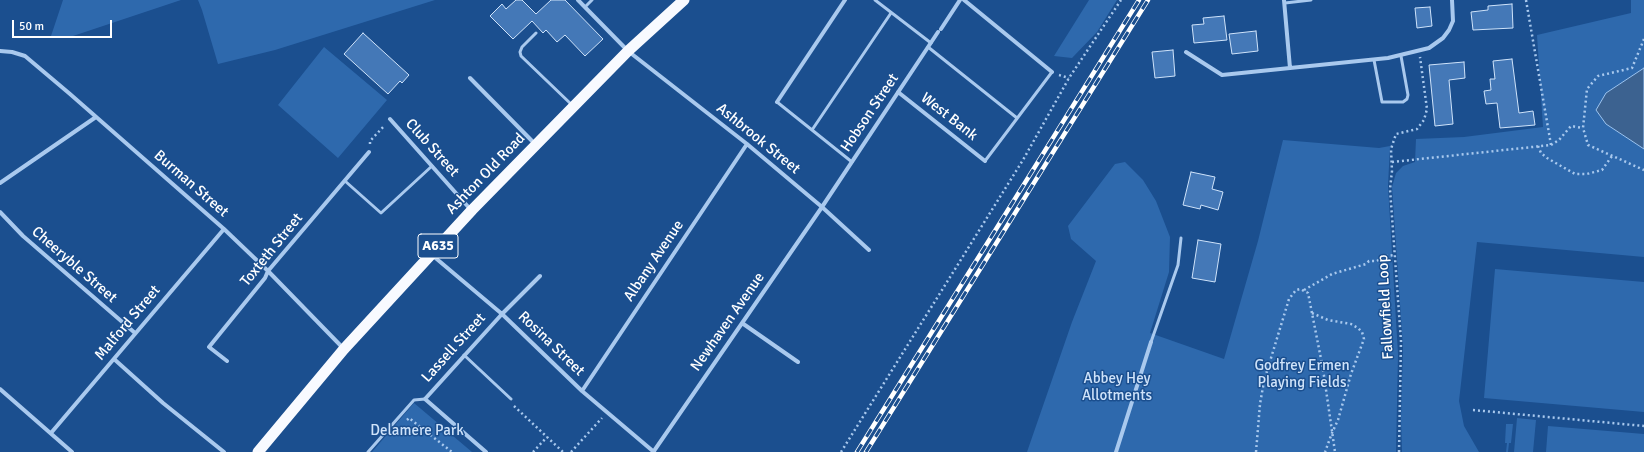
<!DOCTYPE html>
<style>
body{margin:0}
#map{position:relative;width:1644px;height:452px;overflow:hidden;background:#1b4f8f;font-family:Signika,sans-serif}
canvas{display:block}
.scale{position:absolute;left:12px;top:20px;width:100px;height:18px;box-sizing:border-box;border:2px solid #fff;border-top:0;padding-left:5px;font-size:12px;line-height:14px;white-space:nowrap;color:#fff;-webkit-text-stroke:3px #1b4f8f;paint-order:stroke}
</style>
<div id="map">
<canvas width="1644" height="452"></canvas>
<div class="scale">50 m</div>
</div>
<script>
const g = document.querySelector('canvas').getContext('2d');
g.lineJoin = 'round';
function fillPath(path, color) {
  g.fillStyle = color;
  g.fill(path, 'evenodd');
}
function shape(rows) {
  const path = new Path2D();
  for (const r of rows) {
    path.moveTo(r[0], r[1]);
    for (let i = 2; i < r.length; i += 2) path.lineTo(r[i], r[i + 1]);
  }
  return path;
}
function strokePath(path, color, width, dash) {
  g.strokeStyle = color;
  g.lineWidth = width;
  g.lineCap = dash ? 'butt' : 'round';
  g.setLineDash(dash || []);
  g.stroke(path);
}
function write(font, color, halo, rows, align = 'center') {
  g.font = font + ' Signika,sans-serif';
  g.lineWidth = 3;
  g.setLineDash([]);
  g.textBaseline = 'middle';
  g.strokeStyle = halo;
  g.fillStyle = color;
  for (const [text, x, y, turn = 0] of rows) {
    g.save();
    g.translate(x, y);
    g.rotate((+turn || 0) * Math.PI / 180);
    g.textAlign = isNaN(turn) ? turn : align;
    if (halo) g.strokeText(text, 0, 0);
    g.fillText(text, 0, 0);
    g.restore();
  }
}
const green = shape([
 [63,0,181,0,67,38,51,36],
 [198,0,435,0,275,50,218,64,202,10],
 [1089,0,1117,0,1097,32,1072,58,1054,56],
 [1631,0,1644,0,1644,68,1606,93,1606,124,1644,149,1644,257,1477,242,1459,401,1464,426,1479,452,1402,452,1401,419,1403,347,1392,187,1396,173,1403,166,1415,162,1416,139,1464,137,1543,127,1537,35,1631,13],
 [324,47,387,100,338,158,278,105],
 [1283,140,1379,148,1390,146,1388,186,1398,354,1396,452,1027,452,1072,322,1096,261,1071,239,1068,226,1115,164,1125,162,1143,180,1156,201,1170,237,1169,272,1150,333,1224,359,1258,241],
 [1495,269,1644,282,1644,412,1484,398],
 [414,403,472,452,372,452],
 [1517,418,1536,420,1533,452,1514,452],
 [1506,424,1513,424,1511,443,1509,443,1508,452,1506,452,1507,443,1505,443],
 [1548,426,1644,434,1644,452,1546,452]
]);
const water = shape([
 [1644,68,1644,149,1606,124,1596,110,1606,93,1644,68]
]);
const building = shape([
 [516,0,522,0,536,14,551,0,565,0,603,39,585,56,565,35,557,42,546,30,543,33,532,21,513,39,490,16,502,4,506,9,516,0],
 [1512,4,1513,28,1473,30,1471,12,1488,10,1488,6,1512,4],
 [1430,7,1432,26,1417,28,1415,8,1430,7],
 [1224,16,1227,40,1194,43,1192,25,1204,24,1203,18,1224,16],
 [1256,31,1258,51,1232,54,1229,34,1256,31],
 [363,33,409,75,402,83,400,81,388,94,344,54,363,33],
 [1173,50,1175,76,1155,78,1152,52,1173,50],
 [1512,59,1519,113,1533,111,1535,125,1500,128,1497,103,1486,104,1484,91,1491,90,1490,79,1495,79,1493,61,1512,59],
 [1464,62,1465,78,1449,80,1453,124,1435,126,1429,65,1464,62],
 [1191,172,1215,177,1212,189,1223,192,1218,210,1201,205,1200,209,1183,205,1191,172],
 [1198,240,1221,244,1215,282,1192,278,1198,240]
]);
const path = shape([
 [1644,39,1632,68,1598,76,1587,89,1583,128,1588,145,1644,170],
 [1059,75,1069,78],
 [370,144,370,141,385,125],
 [1551,145,1559,140,1571,126,1583,128],
 [1538,146,1541,153,1547,158,1575,174,1587,174,1602,170,1612,156],
 [1392,162,1551,145,1526,0],
 [1304,290,1332,274,1366,264,1369,261,1377,261,1385,256,1395,255],
 [1312,313,1328,320,1351,324,1358,328,1362,332,1364,339,1351,374,1338,420,1332,433,1325,452],
 [514,406,563,452],
 [1473,410,1644,426],
 [407,420,409,418,452,452],
 [533,452,547,437],
 [571,452,602,418],
 [841,452,1023,160,1069,78,1121,0],
 [1256,452,1260,404,1264,381,1289,299,1296,290,1300,289,1308,293,1310,303,1323,369,1335,452],
 [1399,452,1401,341,1390,189,1392,171,1391,149,1396,134,1417,129,1424,120,1427,109,1420,57]
]);
const service = shape([
 [875,0,931,43],
 [1285,3,1311,0],
 [585,7,592,0],
 [536,33,522,47,520,52,521,56,572,105],
 [928,47,1017,118],
 [1374,60,1382,102,1403,102,1407,99,1408,95,1401,56],
 [777,102,852,162],
 [812,130,891,13],
 [985,161,1052,72],
 [345,181,381,213,432,166],
 [1151,342,1178,265,1181,238],
 [464,355,511,399],
 [368,452,414,400,425,399]
]);
const minor = shape([
 [578,0,628,51,747,144,822,207,869,250],
 [964,0,1052,72],
 [941,29,960,0],
 [0,51,12,52,25,56,70,94,224,229,268,271,343,348],
 [1186,52,1222,75,1290,68,1284,0],
 [1290,68,1388,58,1429,48,1443,38,1449,30,1453,21,1452,0],
 [470,78,535,144],
 [898,92,985,161],
 [777,102,845,0],
 [390,119,471,210],
 [0,183,96,117],
 [0,212,23,236,135,333],
 [432,255,502,314,582,391,654,452],
 [742,323,798,362],
 [114,359,163,403,224,452],
 [227,361,209,347,265,278,268,271,369,152],
 [0,389,72,452],
 [582,391,747,144],
 [51,433,224,229],
 [654,451,822,207,938,32],
 [486,452,425,399,502,314,540,276],
 [1116,452,1151,342]
]);
const trunk = shape([
 [258,452,344,349,472,210,628,51,684,0]
]);
const rail = shape([
 [857,452,1139,0],
 [866,452,1148,0]
]);
const shields = [
 [438,246,40]
];
const shieldNames = [
 ["A635",438,246]
];
const streetNames = [
 ["Hobson Street",870,113,-56],
 ["West Bank",949,117,38],
 ["Ashbrook Street",758,139,39],
 ["Club Street",432,148,48],
 ["Ashton Old Road",486,174,-46],
 ["Burman Street",191,184,41],
 ["Toxteth Street",272,250,-51],
 ["Albany Avenue",654,261,-56],
 ["Cheeryble Street",74,265,41],
 ["Fallowfield Loop",1386,307,-93],
 ["Newhaven Avenue",728,322,-55],
 ["Malford Street",128,323,-50],
 ["Rosina Street",551,344,44],
 ["Lassell Street",454,348,-48]
];
const parkNames = [
 ["Godfrey Ermen",1302,366],
 ["Playing Fields",1302,383],
 ["Abbey Hey",1117,379],
 ["Allotments",1117,396],
 ["Delamere Park",417,431]
];
fillPath(green, '#2e69ad');
fillPath(water, '#3c6290');
strokePath(water, '#9cc4f0', 1);
fillPath(building, '#4478b7');
strokePath(building, '#cfe3fa', 1);
strokePath(path, '#a9c9ee', 2.5, [2, 3]);
strokePath(service, '#a9c9ee', 3);
strokePath(minor, '#a9c9ee', 4);
strokePath(trunk, '#f8faff', 11);
strokePath(rail, '#fff', 4.5);
strokePath(rail, '#1b4f8f', 3, [9]);
for (const [x, y, w] of shields) {
  const box = new Path2D();
  box.roundRect(x - w / 2, y - 12, w, 24, 3);
  g.fillStyle = '#1b4f8f';
  g.fill(box);
  strokePath(box, '#fff', 1);
}
write('bold 14px', '#fff', null, shieldNames);
write('15px', '#fff', '#1b4f8f', streetNames);
write('15px', '#cfe3fa', '#1b4f8f', parkNames);
</script>
